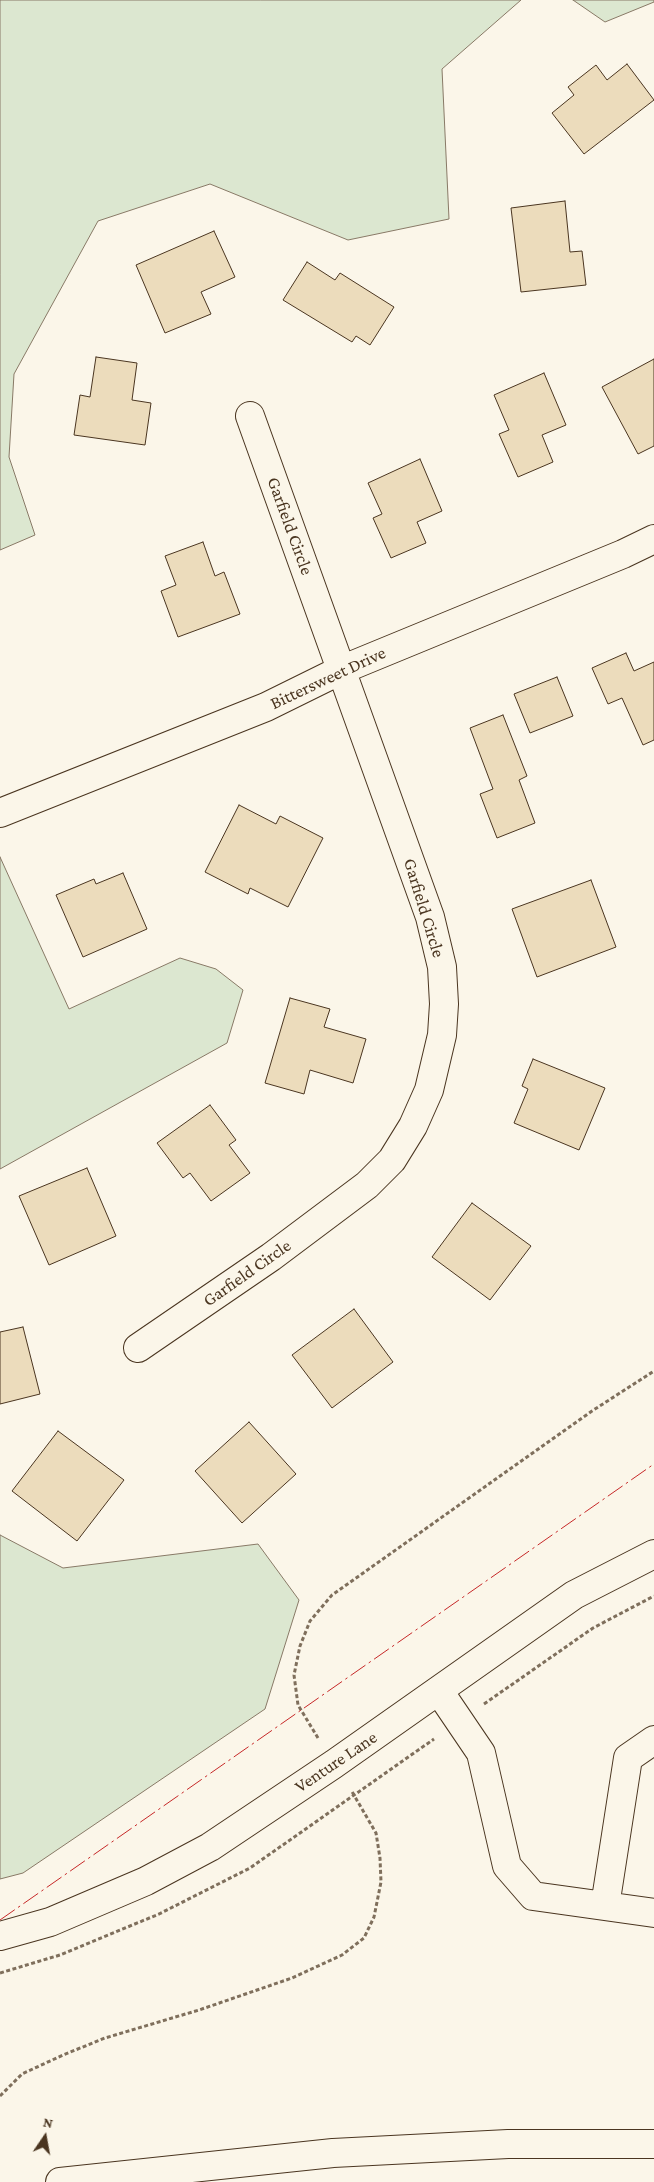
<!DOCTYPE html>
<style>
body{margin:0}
#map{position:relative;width:654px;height:2182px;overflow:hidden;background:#fbf6e9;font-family:"Crimson Pro",serif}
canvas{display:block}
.north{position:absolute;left:20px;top:2112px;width:50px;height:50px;-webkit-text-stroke:4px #fbf6e9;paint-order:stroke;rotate:12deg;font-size:14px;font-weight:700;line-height:20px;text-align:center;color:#4a3520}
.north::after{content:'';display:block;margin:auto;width:18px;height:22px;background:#4a3520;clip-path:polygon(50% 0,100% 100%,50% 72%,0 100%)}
</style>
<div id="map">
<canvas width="654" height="2182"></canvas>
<div class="north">N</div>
</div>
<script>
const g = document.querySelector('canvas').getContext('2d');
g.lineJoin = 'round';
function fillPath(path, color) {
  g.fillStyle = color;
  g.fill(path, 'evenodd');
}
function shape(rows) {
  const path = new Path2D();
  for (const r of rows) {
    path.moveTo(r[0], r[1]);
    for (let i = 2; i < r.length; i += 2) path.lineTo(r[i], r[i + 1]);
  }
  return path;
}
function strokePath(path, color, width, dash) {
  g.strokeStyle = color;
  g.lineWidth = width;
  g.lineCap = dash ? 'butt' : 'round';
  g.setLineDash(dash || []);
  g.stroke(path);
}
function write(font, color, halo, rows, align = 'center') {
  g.font = font + ' "Crimson Pro",serif';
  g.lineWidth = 4;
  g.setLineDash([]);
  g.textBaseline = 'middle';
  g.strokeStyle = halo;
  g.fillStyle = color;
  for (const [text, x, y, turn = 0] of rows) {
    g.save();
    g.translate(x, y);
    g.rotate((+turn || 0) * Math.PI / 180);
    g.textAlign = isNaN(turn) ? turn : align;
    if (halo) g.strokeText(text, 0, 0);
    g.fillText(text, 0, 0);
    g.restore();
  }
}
const green = shape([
 [0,0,521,0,442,69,449,219,348,240,210,184,98,221,14,374,9,457,35,535,0,550,0,0],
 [573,0,654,0,654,2,605,22,573,0],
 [0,857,69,1009,180,958,216,969,243,990,227,1043,0,1169,0,857],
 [0,1535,63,1568,258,1544,299,1600,265,1709,23,1873,0,1879,0,1535]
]);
const building = shape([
 [627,64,654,100,584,154,552,113,574,95,568,87,596,65,607,80,627,64],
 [565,201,570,252,582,251,586,285,521,292,511,208,565,201],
 [214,231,235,277,201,292,211,314,165,333,136,265,214,231],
 [307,262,335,280,340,273,394,307,370,345,356,336,352,342,283,300,307,262],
 [96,357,137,363,132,400,151,403,145,445,74,435,80,395,90,397,96,357],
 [654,359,654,446,638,454,602,387,654,359],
 [544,373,566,425,542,435,553,462,518,477,499,434,509,430,494,395,544,373],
 [420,459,442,511,417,522,426,543,391,558,373,518,382,514,368,483,420,459],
 [203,542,215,576,224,572,240,614,178,637,161,591,176,585,165,556,203,542],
 [626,653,634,671,654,662,654,740,643,745,622,698,608,704,592,668,626,653],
 [557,677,573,716,530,733,514,694,557,677],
 [503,715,527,776,519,780,535,823,497,838,480,794,493,789,470,728,503,715],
 [239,805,276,824,280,816,323,838,288,907,250,888,248,894,205,872,239,805],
 [123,873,147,929,83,957,56,895,94,879,96,884,123,873],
 [591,880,616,947,537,977,512,909,591,880],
 [290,998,330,1009,324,1027,366,1039,353,1083,310,1070,304,1094,265,1083,290,998],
 [533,1059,605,1088,579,1150,514,1123,528,1089,522,1086,533,1059],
 [210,1105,236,1140,229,1145,250,1173,211,1201,190,1173,183,1178,157,1143,210,1105],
 [87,1168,116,1236,49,1265,19,1196,87,1168],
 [472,1203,531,1246,490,1300,432,1257,472,1203],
 [354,1309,393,1362,332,1408,292,1355,354,1309],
 [23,1327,40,1394,0,1404,0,1332,23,1327],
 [249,1422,296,1474,242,1523,195,1471,249,1422],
 [58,1431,124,1480,77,1541,12,1491,58,1431]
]);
const path = shape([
 [484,1704,593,1628,654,1596],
 [318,1738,298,1705,294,1675,300,1646,310,1621,332,1595,592,1411,654,1371],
 [0,1973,60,1955,159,1914,250,1868,434,1739],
 [0,2096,22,2074,63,2055,105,2038,199,2010,292,1978,342,1955,364,1938,374,1917,381,1882,380,1858,376,1833,351,1790]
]);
const minor = shape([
 [0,813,266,707,341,670,623,554,654,539],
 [138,1348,271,1257,367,1185,392,1160,413,1126,429,1090,442,1035,444,1004,442,967,430,917,250,416],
 [439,1691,481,1753,507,1866,533,1896,654,1913],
 [605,1906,628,1758,654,1740],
 [0,1936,50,1922,146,1881,210,1847,334,1764,574,1595,654,1554]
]);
const highway = shape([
 [60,2182,333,2153,508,2144,654,2144]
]);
const power = shape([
 [0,1920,654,1464]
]);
const streetNames = [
 ["Garfield Circle",290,526,70],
 ["Bittersweet Drive",328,678,-25],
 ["Garfield Circle",424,908,73],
 ["Garfield Circle",247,1273,-35],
 ["Venture Lane",336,1762,-34]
];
fillPath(green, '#dce7d0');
strokePath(green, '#887966', 1);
fillPath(building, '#ecdcbc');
strokePath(building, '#4a3520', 1);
strokePath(minor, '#4a3520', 30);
strokePath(highway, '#4a3520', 30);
strokePath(path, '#7f6f5c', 3, [4, 2.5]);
strokePath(minor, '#fbf6e9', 28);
strokePath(highway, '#fbf6e9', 28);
strokePath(power, '#c62828', 1, [18, 4, 2.5, 4]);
write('18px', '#4a3520', '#fbf6e9', streetNames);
</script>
